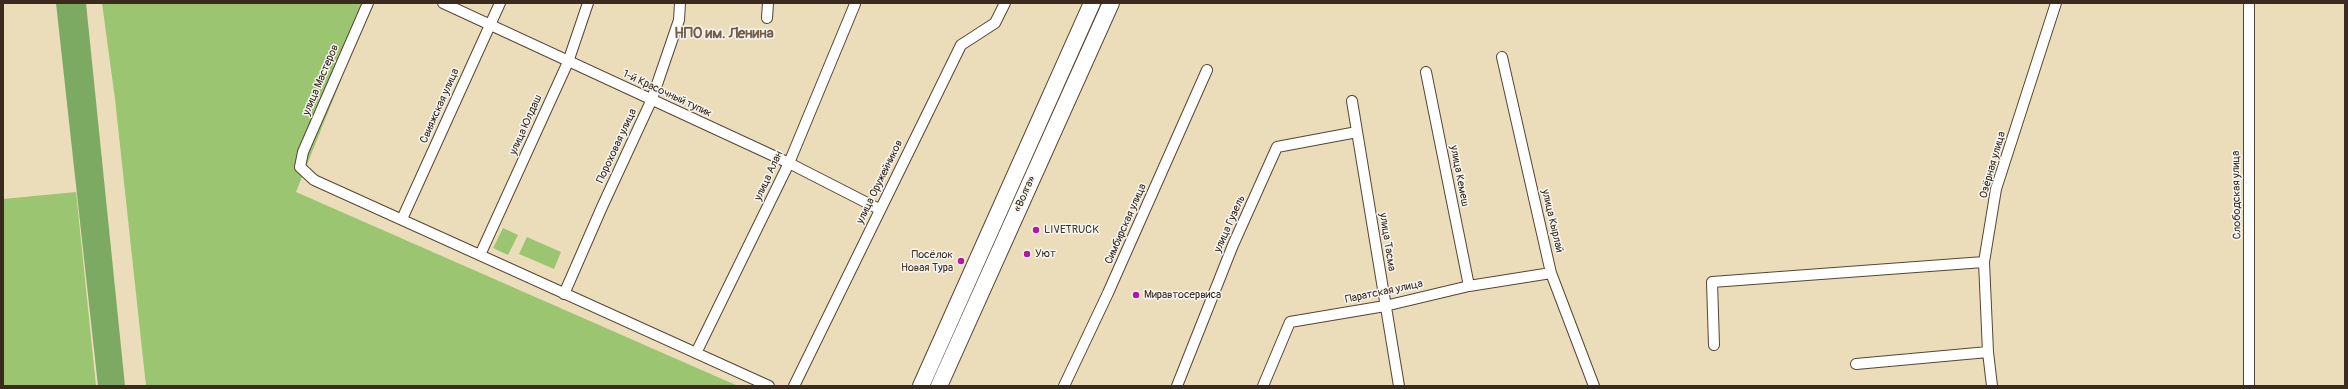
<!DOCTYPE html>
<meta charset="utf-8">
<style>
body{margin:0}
#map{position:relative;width:2348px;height:389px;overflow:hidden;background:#ecddba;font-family:Pangolin,sans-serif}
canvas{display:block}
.frame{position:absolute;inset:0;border:4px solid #3b2a1e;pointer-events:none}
</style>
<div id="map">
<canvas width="2348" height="389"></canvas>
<div class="frame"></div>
</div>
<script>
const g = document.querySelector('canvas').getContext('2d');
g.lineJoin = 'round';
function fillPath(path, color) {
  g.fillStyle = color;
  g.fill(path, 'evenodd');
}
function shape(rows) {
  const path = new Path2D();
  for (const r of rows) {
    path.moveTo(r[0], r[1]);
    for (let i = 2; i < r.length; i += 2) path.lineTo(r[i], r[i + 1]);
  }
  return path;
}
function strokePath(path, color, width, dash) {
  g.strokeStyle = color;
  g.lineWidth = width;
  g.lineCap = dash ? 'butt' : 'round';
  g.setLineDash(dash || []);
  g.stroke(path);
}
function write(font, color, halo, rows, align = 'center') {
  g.font = font + ' Pangolin,sans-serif';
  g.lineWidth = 3;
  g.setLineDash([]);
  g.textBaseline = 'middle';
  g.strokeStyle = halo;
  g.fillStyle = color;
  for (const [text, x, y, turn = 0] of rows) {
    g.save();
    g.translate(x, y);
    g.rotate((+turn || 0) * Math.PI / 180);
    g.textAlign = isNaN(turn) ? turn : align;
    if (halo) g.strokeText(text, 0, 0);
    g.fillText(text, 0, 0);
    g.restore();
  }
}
const green = shape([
 [102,3,372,3,296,192,738,386,146,386,115,99],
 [76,192,96,386,3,386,3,199],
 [503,228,518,235,508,255,493,248],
 [527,237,561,252,554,269,519,254]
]);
const forest = shape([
 [56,3,86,3,125,386,98,386]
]);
const minor = shape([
 [368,3,303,152,300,167,314,180,769,386],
 [443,3,789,163,879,209],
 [767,18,768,3],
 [1502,57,1551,273,1594,386],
 [1426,72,1469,286],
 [1352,101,1399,386],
 [402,219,500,3],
 [480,255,568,62,588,3],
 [564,294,602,207,652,99,679,20,680,3],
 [1714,345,1712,282,1984,262],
 [696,353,789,163,855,4],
 [1856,364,1988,352],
 [794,386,961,45,995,23,1005,3],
 [1064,386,1108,293,1207,70],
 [1177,386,1233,245,1277,147,1357,132],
 [1263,386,1290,322,1385,306,1469,286,1551,273],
 [1992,386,1988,352,1984,262,1996,189,2056,3],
 [2249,386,2249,3]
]);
const trunk = shape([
 [921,386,1092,3],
 [939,386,1111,3]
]);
const markers = [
 [1036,230,4,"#b5179e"],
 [1027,254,4,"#b5179e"],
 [961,261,4,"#b5179e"],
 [1136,295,4,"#b5179e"]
];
const streetNames = [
 ["улица Мастеров",321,80,-67],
 ["1-й Красочный тупик",667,94,25],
 ["Свияжская улица",440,106,-66],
 ["улица Юлдаш",526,125,-66],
 ["Пороховая улица",617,146,-65],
 ["Озёрная улица",1993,165,-74],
 ["улица Алан",769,176,-65],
 ["улица Кемеш",1459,176,79],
 ["улица Оружейников",880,182,-64],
 ["«Волга»",1025,194,-66],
 ["Слободская улица",2237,195,-91],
 ["улица Кырлай",1552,221,77],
 ["Симбирская улица",1126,224,-66],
 ["улица Гузель",1230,224,-66],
 ["улица Тасма",1387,242,81],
 ["Паратская улица",1384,292,-12]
];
const poiNames = [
 ["LIVETRUCK",1044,230],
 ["Уют",1035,254],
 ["Посёлок",953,255,"right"],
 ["Новая Тура",953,268,"right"],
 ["Миравтосервиса",1144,295]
];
const districtNames = [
 ["НПО им. Ленина",724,34]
];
fillPath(green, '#9bc571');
fillPath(forest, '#7caa63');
strokePath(minor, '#564535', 12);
strokePath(trunk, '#564535', 18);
strokePath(minor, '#fff', 10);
strokePath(trunk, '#fff', 16);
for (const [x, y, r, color] of markers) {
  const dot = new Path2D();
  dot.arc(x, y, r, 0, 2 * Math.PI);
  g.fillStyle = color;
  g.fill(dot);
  strokePath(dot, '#f6f6f2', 1.5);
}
write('11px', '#3b2a1e', '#f6f6f2', streetNames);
write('11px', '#3b2a1e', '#f6f6f2', poiNames, 'left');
write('bold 15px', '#755c48', '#f6f6f2', districtNames);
</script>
